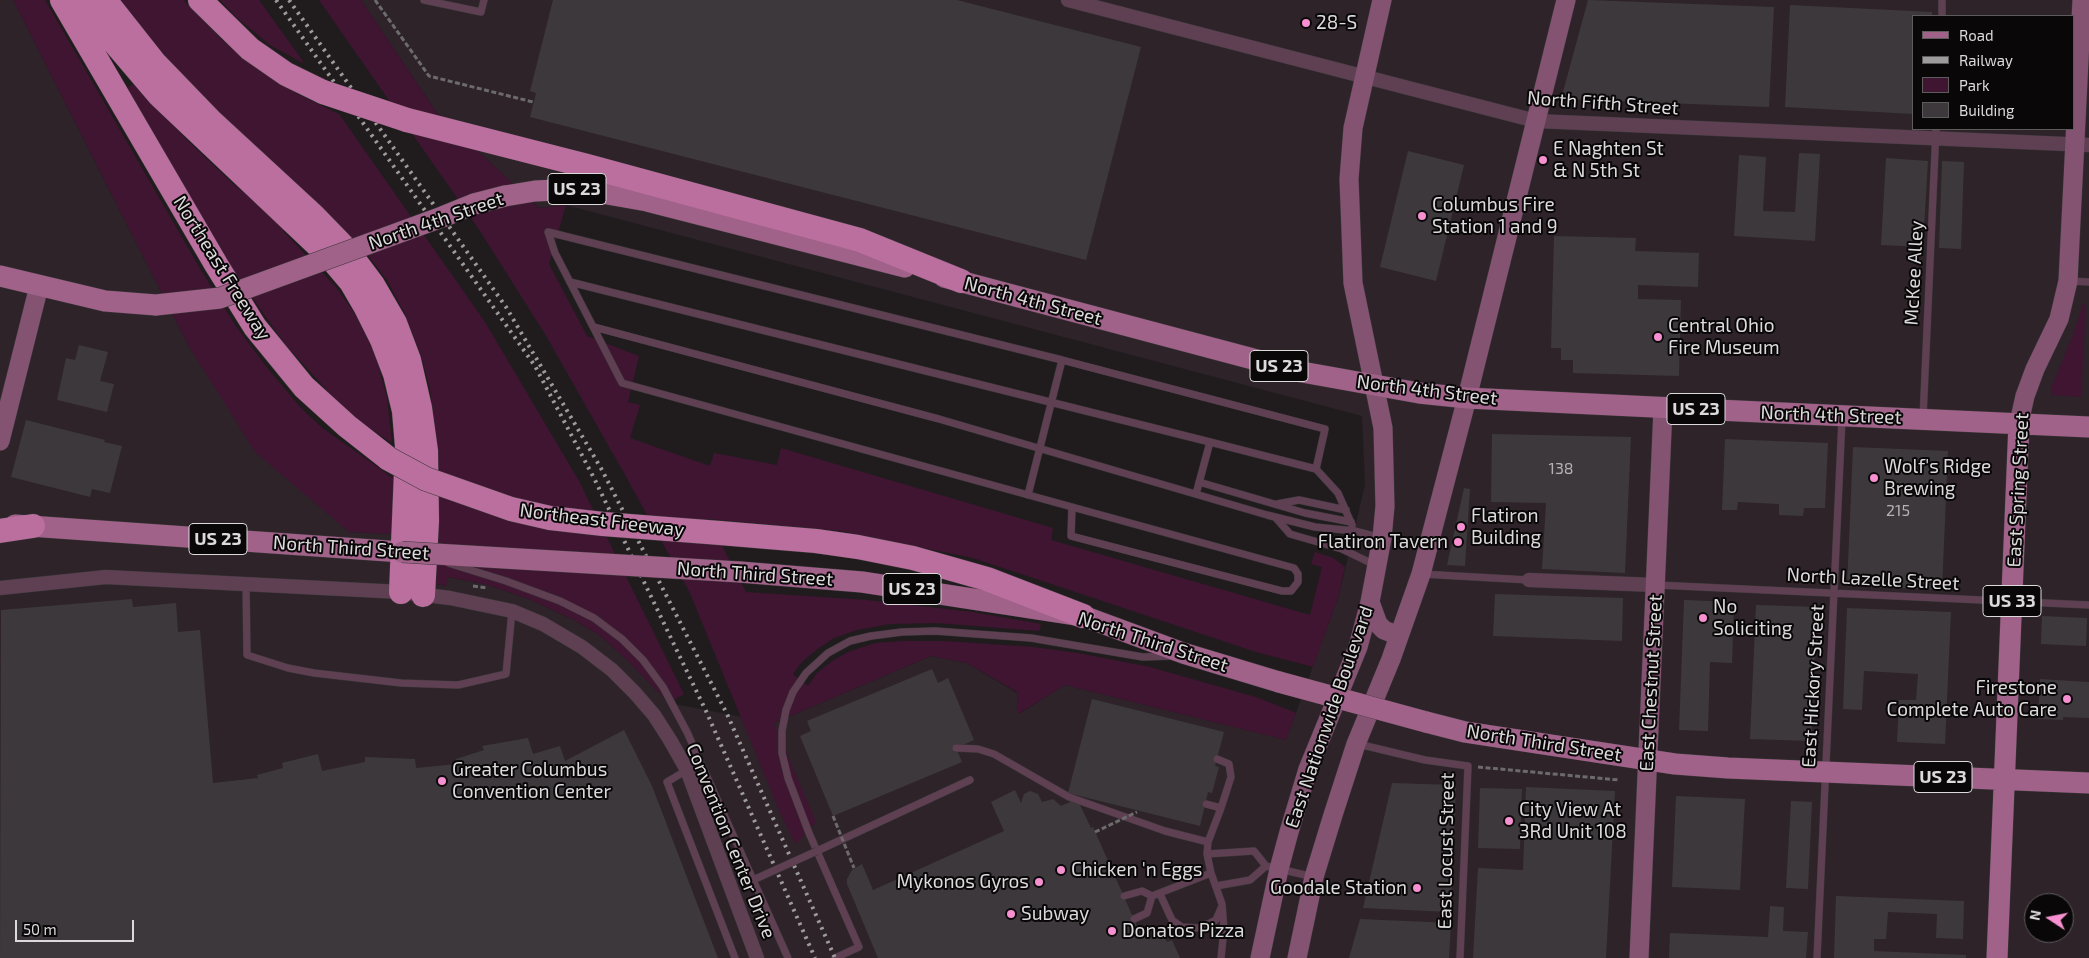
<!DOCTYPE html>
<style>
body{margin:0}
#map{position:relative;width:2089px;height:958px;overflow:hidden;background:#201c1e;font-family:"Exo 2",sans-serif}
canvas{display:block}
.legend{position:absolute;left:1912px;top:15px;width:162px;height:115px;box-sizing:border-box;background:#090708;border:1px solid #5e5b5d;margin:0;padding:6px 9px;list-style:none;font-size:15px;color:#dddadc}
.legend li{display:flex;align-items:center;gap:10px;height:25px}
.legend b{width:25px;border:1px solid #5e5b5d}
.north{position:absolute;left:2024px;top:893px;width:50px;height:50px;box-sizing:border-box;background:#090708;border:1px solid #5e5b5d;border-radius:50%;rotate:281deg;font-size:14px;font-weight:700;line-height:20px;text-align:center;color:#dddadc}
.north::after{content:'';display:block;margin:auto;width:18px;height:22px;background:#f690d0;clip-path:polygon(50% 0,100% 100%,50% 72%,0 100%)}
.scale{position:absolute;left:15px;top:920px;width:119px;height:22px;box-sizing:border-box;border:2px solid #dddadc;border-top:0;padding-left:6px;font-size:15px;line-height:18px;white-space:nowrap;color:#dddadc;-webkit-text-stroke:4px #090708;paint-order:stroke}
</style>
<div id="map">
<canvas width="2089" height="958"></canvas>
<ul class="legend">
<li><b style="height:6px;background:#a16289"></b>Road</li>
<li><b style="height:6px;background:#9e9b9d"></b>Railway</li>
<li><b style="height:14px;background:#3f1531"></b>Park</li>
<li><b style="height:14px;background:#3d383b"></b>Building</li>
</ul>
<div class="north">N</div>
<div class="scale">50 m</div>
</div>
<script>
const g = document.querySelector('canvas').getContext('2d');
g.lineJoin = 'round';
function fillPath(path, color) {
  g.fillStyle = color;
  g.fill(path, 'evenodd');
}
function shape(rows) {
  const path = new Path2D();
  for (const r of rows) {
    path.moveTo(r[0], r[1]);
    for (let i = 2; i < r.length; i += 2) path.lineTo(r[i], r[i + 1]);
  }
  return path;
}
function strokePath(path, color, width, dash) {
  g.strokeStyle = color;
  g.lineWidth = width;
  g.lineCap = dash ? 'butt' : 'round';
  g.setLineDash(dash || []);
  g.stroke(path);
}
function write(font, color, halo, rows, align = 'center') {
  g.font = font + ' "Exo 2",sans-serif';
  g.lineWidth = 4;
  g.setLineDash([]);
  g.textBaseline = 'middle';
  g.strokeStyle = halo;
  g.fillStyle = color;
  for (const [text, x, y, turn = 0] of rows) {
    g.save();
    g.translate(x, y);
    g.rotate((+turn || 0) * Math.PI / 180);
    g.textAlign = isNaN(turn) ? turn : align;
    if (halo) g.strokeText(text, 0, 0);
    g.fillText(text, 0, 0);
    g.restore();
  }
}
const built = shape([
 [0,0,13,0,188,345,349,532,391,534,436,584,446,586,447,577,485,584,529,599,574,620,598,634,625,658,669,703,774,723,931,656,967,663,1017,693,1019,714,1065,685,1286,740,1339,595,1365,485,1362,416,566,205,539,208,437,113,361,0,2089,0,2089,958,0,958],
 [1913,16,2073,16,2073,129,1913,129],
 [2034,903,2064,903,2064,933,2034,933]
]);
const green = shape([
 [13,0,45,0,202,272,235,325,268,369,301,408,321,427,393,478,394,494,391,534,349,532,255,452,188,345],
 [120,0,183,0,223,41,256,68,299,95,339,114,485,322,579,481,684,694,669,703,625,658,598,634,574,620,529,599,485,584,448,577,446,586,436,584,439,506,438,453,430,389,421,355,404,312,387,280,362,248,327,213,201,96,154,43],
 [220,0,259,0,305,64,270,45,236,17],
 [319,0,361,0,437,113,539,208,566,205,549,264,587,336,639,356,628,402,640,405,630,438,710,466,714,453,777,465,781,448,1053,528,1051,540,1310,615,1322,567,1311,564,1315,552,1333,558,1345,567,1339,595,1313,667,1256,652,973,558,841,531,708,519,746,592,867,600,973,612,1041,624,1039,631,937,623,890,624,857,630,834,638,816,650,801,663,793,674,808,686,817,673,832,661,848,652,875,643,903,641,945,641,1033,647,1078,653,1150,667,1259,698,1296,713,1286,740,1065,685,1018,714,1017,692,967,663,931,656,774,723,816,822,796,844,781,815,689,591,624,473,545,334,478,228],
 [134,84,188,141,231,182,286,227,283,231,335,286,353,311,375,353,387,398,392,443,362,423,335,399,285,344,231,267,127,88],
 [2083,304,2086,305,2081,397,2051,395,2052,386,2073,335]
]);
const building = shape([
 [553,0,957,0,1141,47,1086,260,530,117,536,93,530,91],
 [1588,0,1774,7,1769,107,1561,99],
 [1790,5,1932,12,1932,16,1913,16,1913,114,1785,107],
 [1408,151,1464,165,1436,281,1380,267],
 [1799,153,1820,154,1815,241,1734,236,1739,155,1766,157,1763,211,1795,212],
 [1886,158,1928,161,1923,247,1881,245],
 [1942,161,1964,162,1961,249,1939,248],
 [1554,236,1636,238,1635,251,1699,253,1698,287,1638,285,1638,299,1681,300,1679,376,1573,373,1573,360,1561,360,1561,348,1551,348],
 [79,345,108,352,100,381,114,384,107,412,57,400,66,358,75,360],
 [26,420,105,440,104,442,122,446,110,493,92,489,90,497,11,477],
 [1492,434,1631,437,1625,573,1542,569,1546,503,1491,502],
 [1725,439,1828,443,1825,508,1804,508,1803,516,1779,515,1779,504,1738,502,1737,510,1722,510],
 [1853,447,1948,451,1942,590,1847,586],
 [1464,488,1470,489,1465,566,1447,565],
 [1495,594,1623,598,1622,641,1493,636],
 [132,599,133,607,176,603,178,632,200,630,213,783,258,778,257,775,283,768,282,763,318,754,322,771,365,762,365,757,415,759,416,768,457,764,456,759,484,750,482,746,528,738,533,754,560,746,565,761,624,730,652,786,718,958,0,958,1,610],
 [1684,600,1734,602,1732,663,1710,662,1708,731,1679,730],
 [1756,605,1817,607,1811,741,1750,739],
 [1847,608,1951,612,1945,744,1897,742,1899,700,1916,700,1918,674,1864,671,1862,710,1843,709],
 [2042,616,2087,618,2086,646,2041,644],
 [932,669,938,683,948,678,974,740,956,748,962,762,833,816,800,736,811,731,807,721],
 [2040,679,2089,682,2089,718,2063,717,2063,720,2038,719],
 [1092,699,1224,732,1215,766,1219,767,1212,793,1208,792,1200,826,1068,793],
 [1392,783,1456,785,1451,912,1363,908],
 [1526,787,1615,791,1606,958,1473,958,1478,868,1523,870],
 [1480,788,1522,789,1520,849,1478,848],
 [1015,790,1021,803,1024,794,1030,791,1038,794,1042,802,1053,799,1061,806,1072,801,1080,805,1091,828,1093,827,1141,935,1152,930,1162,932,1167,942,1172,940,1180,958,878,958,847,884,847,879,852,870,862,864,873,890,1004,831,991,802],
 [1676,796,1745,799,1740,890,1672,887],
 [1791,801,1812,802,1808,889,1786,888],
 [1836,896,1964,901,1963,939,1936,938,1937,914,1888,912,1886,939,1874,939,1874,951,1966,955,1966,958,1834,958],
 [1770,906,1784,907,1783,931,1808,932,1806,958,1669,958,1670,933,1768,937],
 [1360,919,1451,923,1449,958,1349,958]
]);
const path = shape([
 [375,0,429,76,533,102],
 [473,586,487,588],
 [1478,767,1619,780]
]);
const lane = shape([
 [424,0,481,12,484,0],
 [1942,16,1942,0],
 [2069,281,2089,282],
 [570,282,1210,442],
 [594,327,939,419,1267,515,1315,527,1355,531,1382,538],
 [1062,360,548,232,555,253,622,383,1072,507,1294,568,1298,574,1298,582,1291,591,1282,591,1071,536,1072,507],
 [1923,418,1936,129],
 [1316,469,1338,493,1352,525],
 [1199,482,1305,513,1351,522],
 [1028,495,1062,360,1325,429,1316,469,1210,442,1196,494],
 [1277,504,1299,500,1346,510],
 [1276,518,1290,534,1342,549,1375,565],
 [1421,574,1529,580],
 [246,584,247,655,288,668,314,673,401,683,458,685,506,674,512,611],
 [1657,585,2089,605],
 [1358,744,1425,760,1468,766,1460,958],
 [956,748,978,749,994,754,1069,797,1165,831,1208,842],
 [1217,759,1229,764,1231,777,1221,808],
 [687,770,667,782,735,958],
 [1206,804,1221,808,1208,842,1207,854,1211,873,1222,904,1224,929,1221,958],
 [817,851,970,780],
 [1207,854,1254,851,1266,866,1314,877],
 [1216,886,1250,880,1266,866],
 [1160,894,1172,920,1182,927,1200,928,1216,920,1221,908],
 [1124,896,1142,891,1152,896,1211,873],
 [1134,919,1147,913,1152,896],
 [835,958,859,947,809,833,788,778,782,753,782,731,786,710,793,692,806,673,828,653,850,641,871,636,902,632,935,631,1031,638,1143,657,1173,656],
 [1817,958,1842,419]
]);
const street = shape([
 [1068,0,1536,121,2089,145],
 [1529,580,1655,585],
 [0,588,106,577,401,592,450,598,512,611,543,624,582,647,612,670,635,693,654,715,670,740,687,770,757,958]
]);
const secondary = shape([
 [2019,423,2025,396,2035,369,2059,319,2068,281,2082,0],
 [0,441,39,286],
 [1370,602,1378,624,1384,630,1399,636],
 [1260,958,1279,869,1289,832,1308,769,1358,647,1370,602,1382,538,1385,506,1383,428,1353,283,1349,179,1353,128,1382,0],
 [1297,958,1314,877,1333,815,1356,744,1391,659,1421,574,1467,398,1566,0],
 [1639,958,1663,408]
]);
const primary = shape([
 [505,196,535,191,579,189,647,201,905,267],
 [0,276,105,301,156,305],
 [944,277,1302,372,1419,393,1467,398,1695,409,2089,427],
 [15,525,402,552],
 [740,572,862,582,1083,616,1183,653,1279,682],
 [1426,722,1465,732,1675,764,1728,768,2089,783],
 [1997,958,2019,423]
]);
const highway = shape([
 [62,0,217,266,255,327,304,387,347,426,389,459],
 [78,0,159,95,329,256,351,282,365,306,382,340,395,374,404,411,407,447,401,592],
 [105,0,154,62,211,121,314,216,346,249,373,285,395,323,409,360,420,408,426,451,427,521,423,595],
 [200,0,250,49,286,74,323,92],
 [407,120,587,166,860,240,961,281],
 [0,531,33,526],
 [720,533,816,541,858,547,913,558,987,579,1083,616]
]);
const rail = shape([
 [276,0,535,366,595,480,706,711,815,958],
 [289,0,506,307,602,470,727,714,835,958]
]);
const pathBridge = shape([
 [833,816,854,868],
 [1095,832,1137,812]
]);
const laneBridge = shape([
 [448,563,506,581,560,601,594,618,622,639,643,660,663,687,687,732,788,958],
 [753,880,817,851]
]);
const primaryBridge = shape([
 [156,305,220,298,442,217,474,204,505,196],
 [402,552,740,572],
 [1279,682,1426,722]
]);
const highwayBridge = shape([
 [323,92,407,120],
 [389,459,426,479,511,509,550,518,603,524,720,533]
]);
const markers = [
 [1306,23,5,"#f690d0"],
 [1543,160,5,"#f690d0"],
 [1422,216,5,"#f690d0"],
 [1658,337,5,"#f690d0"],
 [1874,478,5,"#f690d0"],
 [1461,527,5,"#f690d0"],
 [1458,542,5,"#f690d0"],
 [1703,618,5,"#f690d0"],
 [2067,699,5,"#f690d0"],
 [442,781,5,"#f690d0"],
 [1509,821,5,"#f690d0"],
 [1061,870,5,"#f690d0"],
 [1039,882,5,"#f690d0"],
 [1417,888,5,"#f690d0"],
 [1011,914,5,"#f690d0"],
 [1112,931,5,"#f690d0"]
];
const numberNames = [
 ["138",1561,469],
 ["215",1898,511]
];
const shields = [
 [577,189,58],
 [1279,366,58],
 [1696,409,58],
 [218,539,58],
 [912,589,58],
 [2012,601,58],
 [1943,777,58]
];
const shieldNames = [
 ["US 23",577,189],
 ["US 23",1279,366],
 ["US 23",1696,409],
 ["US 23",218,539],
 ["US 23",912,589],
 ["US 33",2012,601],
 ["US 23",1943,777]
];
const poiNames = [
 ["28-S",1316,23],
 ["E Naghten St",1553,149],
 ["& N 5th St",1553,171],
 ["Columbus Fire",1432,205],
 ["Station 1 and 9",1432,227],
 ["Central Ohio",1668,326],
 ["Fire Museum",1668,348],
 ["Wolf's Ridge",1884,467],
 ["Brewing",1884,489],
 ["Flatiron",1471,516],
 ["Building",1471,538],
 ["Flatiron Tavern",1448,542,"right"],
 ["No",1713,607],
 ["Soliciting",1713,629],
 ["Firestone",2057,688,"right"],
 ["Complete Auto Care",2057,710,"right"],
 ["Greater Columbus",452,770],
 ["Convention Center",452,792],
 ["City View At",1519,810],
 ["3Rd Unit 108",1519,832],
 ["Chicken 'n Eggs",1071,870],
 ["Mykonos Gyros",1029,882,"right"],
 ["Goodale Station",1407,888,"right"],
 ["Subway",1021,914],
 ["Donatos Pizza",1122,931]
];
const streetNames = [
 ["North Fifth Street",1603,103,4],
 ["North 4th Street",436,221,-19],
 ["Northeast Freeway",222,268,58],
 ["McKee Alley",1914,273,-87],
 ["North 4th Street",1033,301,15],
 ["North 4th Street",1427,390,7],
 ["North 4th Street",1831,415,2],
 ["East Spring Street",2018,490,-87],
 ["Northeast Freeway",602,520,7],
 ["North Third Street",351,548,4],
 ["North Third Street",755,574,4],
 ["North Lazelle Street",1873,579,3],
 ["North Third Street",1153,642,18],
 ["East Chestnut Street",1651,683,-87],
 ["East Hickory Street",1813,686,-87],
 ["East Nationwide Boulevard",1329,717,-71],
 ["North Third Street",1544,743,9],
 ["Convention Center Drive",731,841,68],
 ["East Locust Street",1446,851,-89]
];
fillPath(built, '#2d2329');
fillPath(green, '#3f1531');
fillPath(building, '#3d383b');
strokePath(lane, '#3a3739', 8);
strokePath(street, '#3a3739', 15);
strokePath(secondary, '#3a3739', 20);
strokePath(primary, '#3a3739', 22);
strokePath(highway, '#3a3739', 25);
strokePath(path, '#6d6a6c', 3, [5, 2.5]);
strokePath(lane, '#5f4053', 7);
strokePath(street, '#5f4053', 14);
strokePath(secondary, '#845371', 19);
strokePath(primary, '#a16289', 21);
strokePath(highway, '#bb6f9e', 24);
strokePath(rail, '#9e9b9d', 4, [2.5, 5]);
strokePath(laneBridge, '#3a3739', 8, []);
strokePath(primaryBridge, '#3a3739', 22, []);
strokePath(highwayBridge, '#3a3739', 25, []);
strokePath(pathBridge, '#6d6a6c', 3, [5, 2.5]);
strokePath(laneBridge, '#5f4053', 7);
strokePath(primaryBridge, '#a16289', 21);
strokePath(highwayBridge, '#bb6f9e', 24);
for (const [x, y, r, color] of markers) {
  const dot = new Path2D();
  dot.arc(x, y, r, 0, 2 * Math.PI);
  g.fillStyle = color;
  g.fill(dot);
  strokePath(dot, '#090708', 2);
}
write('16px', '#b5b2b4', null, numberNames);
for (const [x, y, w] of shields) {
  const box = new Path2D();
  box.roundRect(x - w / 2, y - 15.5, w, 31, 4);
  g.fillStyle = '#090708';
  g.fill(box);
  strokePath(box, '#dddadc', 1);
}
write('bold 18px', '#dddadc', null, shieldNames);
write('19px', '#dddadc', '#090708', poiNames, 'left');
write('19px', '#dddadc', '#090708', streetNames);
</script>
